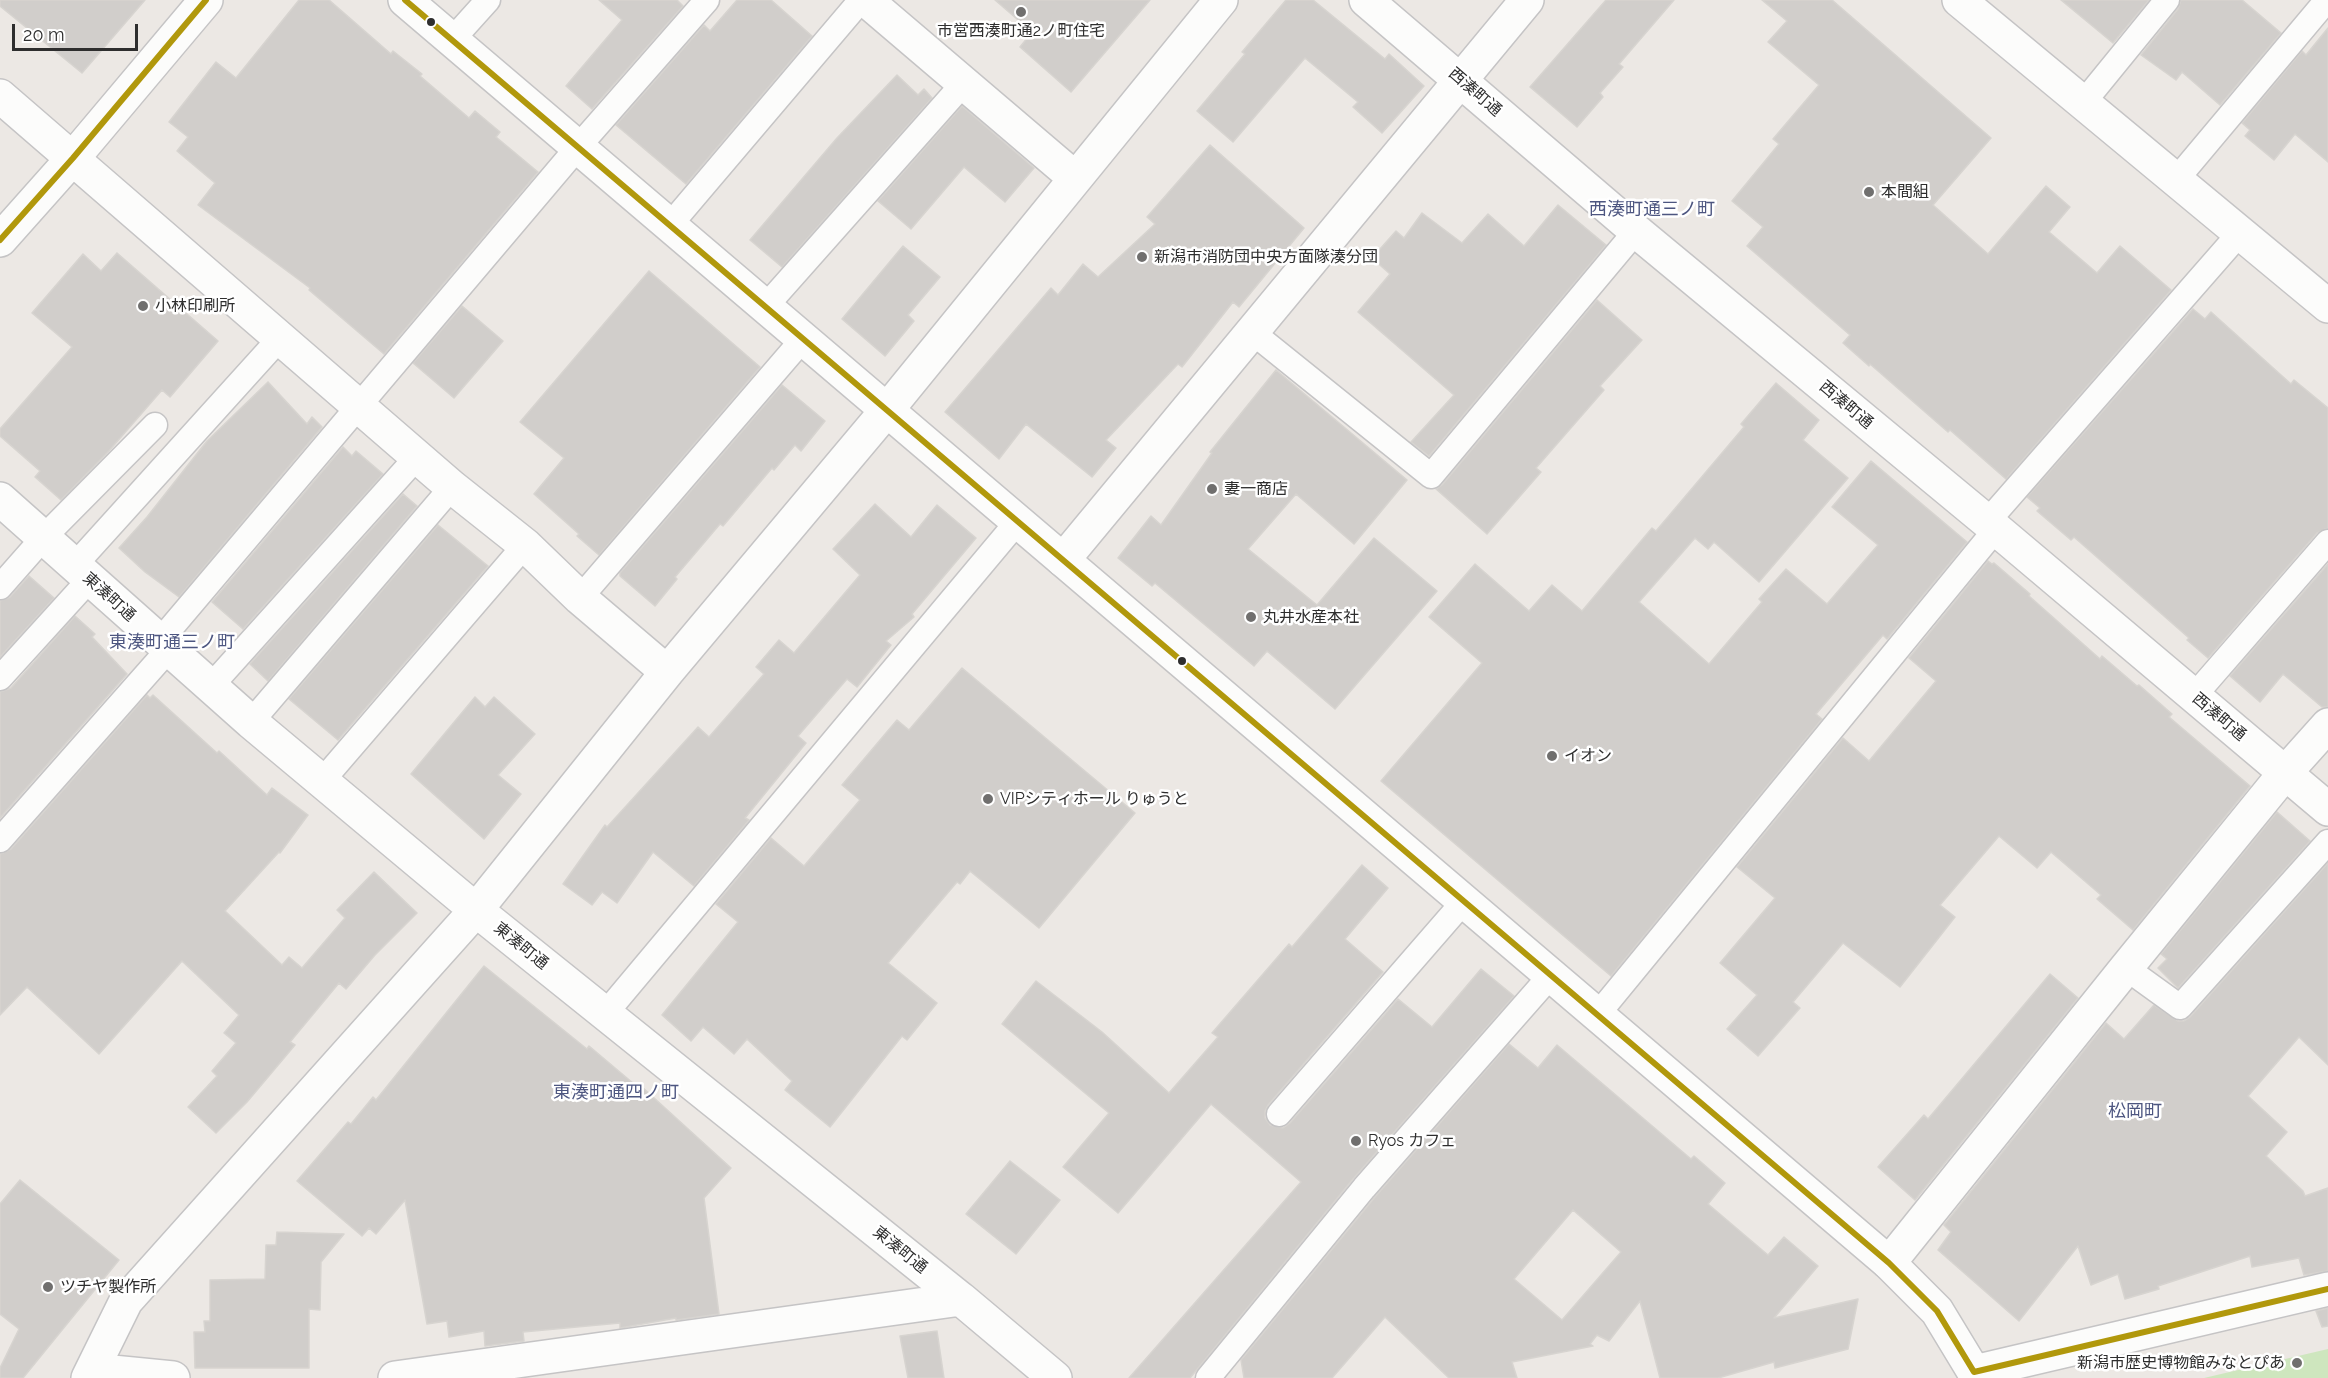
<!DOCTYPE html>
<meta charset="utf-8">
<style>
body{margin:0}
#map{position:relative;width:2328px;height:1378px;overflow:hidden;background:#ece8e4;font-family:Raleway,sans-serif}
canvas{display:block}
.scale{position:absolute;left:12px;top:24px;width:126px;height:27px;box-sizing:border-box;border:3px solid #2e2e2e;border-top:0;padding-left:8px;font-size:18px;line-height:21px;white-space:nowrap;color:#2e2e2e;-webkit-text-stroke:4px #fff;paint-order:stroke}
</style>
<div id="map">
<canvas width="2328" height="1378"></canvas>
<div class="scale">20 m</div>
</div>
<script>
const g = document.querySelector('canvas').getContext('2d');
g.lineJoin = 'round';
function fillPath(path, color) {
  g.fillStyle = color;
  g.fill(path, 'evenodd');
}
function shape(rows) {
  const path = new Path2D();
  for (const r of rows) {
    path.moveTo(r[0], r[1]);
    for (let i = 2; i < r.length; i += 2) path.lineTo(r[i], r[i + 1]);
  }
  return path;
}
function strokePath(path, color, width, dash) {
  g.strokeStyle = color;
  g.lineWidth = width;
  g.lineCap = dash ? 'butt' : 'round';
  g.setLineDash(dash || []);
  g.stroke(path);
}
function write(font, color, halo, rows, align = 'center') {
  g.font = font + ' Raleway,"Noto Sans JP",sans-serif';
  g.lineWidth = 5;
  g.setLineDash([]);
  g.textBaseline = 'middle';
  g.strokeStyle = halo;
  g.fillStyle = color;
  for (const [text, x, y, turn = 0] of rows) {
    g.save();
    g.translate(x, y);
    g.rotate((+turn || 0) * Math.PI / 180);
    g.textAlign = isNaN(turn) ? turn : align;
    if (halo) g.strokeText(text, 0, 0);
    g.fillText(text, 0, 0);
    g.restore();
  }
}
const green = shape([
 [2328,1349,2328,1378,2204,1378]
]);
const building = shape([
 [0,0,145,0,82,73,0,6,0,0],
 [299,0,329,0,391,54,393,51,422,74,420,76,469,118,475,111,500,132,496,137,538,172,384,354,309,290,310,288,198,205,215,183,177,151,188,137,169,122,216,62,236,78,299,0],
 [599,0,677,0,683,6,592,109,566,86,622,20,599,0],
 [737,0,771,0,812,36,686,184,616,125,704,25,710,31,737,0],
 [995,0,1150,0,1071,92,1020,47,1032,32,995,0],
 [1286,0,1313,0,1385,59,1389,54,1424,86,1382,133,1353,107,1358,102,1305,58,1233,142,1197,111,1245,54,1242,52,1286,0],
 [1606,0,1674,0,1619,64,1623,67,1600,93,1603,97,1577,127,1530,87,1606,0],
 [1762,0,1832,0,1991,138,1933,205,1988,254,2046,186,2070,207,2049,232,2097,273,2120,246,2171,290,2006,479,1950,430,1948,432,1870,364,1869,366,1843,343,1850,335,1747,246,1763,227,1732,201,1779,144,1773,139,1819,85,1768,42,1787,21,1762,0],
 [2061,0,2149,0,2113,43,2061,0],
 [2181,0,2242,0,2281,33,2220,105,2182,72,2176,80,2141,55,2178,9,2181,0],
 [2328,28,2328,162,2295,134,2274,160,2245,136,2250,130,2242,123,2302,51,2306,55,2328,28],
 [897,75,918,95,924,89,932,98,782,267,750,240,837,138,897,75],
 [962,106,1034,168,1005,202,964,167,911,229,878,201,962,106],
 [1210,145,1304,228,1239,307,1233,302,1182,367,1178,364,1106,440,1116,448,1092,477,1026,424,999,459,945,412,1051,288,1058,295,1083,264,1098,277,1155,224,1147,217,1210,145],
 [1558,205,1606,245,1429,456,1411,442,1454,395,1358,312,1390,274,1372,258,1396,231,1404,238,1422,213,1462,243,1488,214,1524,246,1558,205],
 [903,246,940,277,908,315,914,321,885,356,842,319,903,246],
 [117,253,218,341,170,397,162,390,108,452,61,500,35,477,40,471,0,436,0,429,72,347,32,313,83,254,101,271,117,253],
 [649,271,760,367,599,555,577,536,579,534,534,494,564,458,520,422,649,271],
 [1597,300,1642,340,1600,386,1604,390,1536,468,1541,472,1487,534,1436,489,1442,485,1597,300],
 [462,306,503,341,454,398,413,363,462,306],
 [2193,309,2205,319,2211,312,2291,384,2294,380,2328,408,2328,528,2317,533,2208,658,2187,640,2189,638,2074,537,2071,540,2037,511,2040,508,2027,497,2193,309],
 [1276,370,1407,480,1354,544,1296,494,1248,549,1317,605,1374,538,1437,591,1335,709,1267,651,1254,666,1155,583,1152,586,1118,558,1151,516,1161,525,1212,453,1210,452,1276,370],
 [268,382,307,424,312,417,322,427,179,597,145,572,119,548,147,517,207,441,268,382],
 [1776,383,1819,420,1803,440,1848,478,1759,582,1714,542,1708,549,1695,538,1639,602,1709,664,1762,602,1759,599,1786,569,1827,604,1878,545,1832,507,1871,461,1967,542,1887,639,1883,635,1816,714,1822,719,1611,976,1381,781,1482,663,1429,617,1475,564,1529,611,1552,585,1582,611,1652,528,1656,531,1744,427,1741,424,1776,383],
 [782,385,825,421,801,451,795,445,774,470,772,468,723,526,720,524,675,577,677,579,655,606,620,576,620,573,782,385],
 [343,447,352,456,356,451,383,474,243,629,212,602,343,447],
 [403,494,417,506,268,681,250,664,403,494],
 [875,504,911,537,937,505,976,538,912,614,914,617,886,641,891,645,857,687,847,679,798,736,806,743,745,818,749,820,694,886,653,852,617,903,602,892,592,905,563,884,605,825,607,827,698,727,709,737,764,674,756,667,779,640,794,653,860,575,833,549,875,504],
 [438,525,488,566,338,740,289,699,438,525],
 [1988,561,1992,564,1994,563,2030,594,2029,596,2100,659,2102,656,2137,686,2139,685,2172,714,2169,717,2250,786,2133,930,2097,899,2101,895,2051,852,2037,868,1999,836,1940,905,1955,917,1900,987,1843,943,1793,1002,1800,1008,1758,1056,1727,1029,1757,995,1720,963,1775,898,1737,867,1843,738,1869,761,1936,681,1909,658,1988,561],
 [2328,564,2328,707,2322,707,2283,674,2260,702,2230,676,2328,564],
 [29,576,54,598,0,657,0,601,10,597,29,576],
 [75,616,95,634,92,637,127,674,0,818,0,692,11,688,75,616],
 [962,668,1135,813,1039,928,970,871,960,884,957,882,888,963,937,1003,907,1040,902,1036,830,1127,785,1090,792,1081,747,1039,734,1054,703,1027,691,1041,662,1015,738,922,716,904,771,838,804,866,860,800,842,785,897,720,909,730,962,668],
 [147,695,150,698,153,695,217,753,219,751,267,795,272,788,308,815,280,853,279,852,225,911,282,965,289,957,302,968,345,918,337,910,374,872,417,913,375,955,346,989,339,983,290,1042,295,1045,247,1102,216,1133,188,1107,217,1076,212,1071,236,1043,224,1033,239,1015,182,961,99,1054,27,987,0,1015,0,854,11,849,147,695],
 [475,697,485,707,494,697,535,734,498,775,521,794,484,839,411,774,475,697],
 [2277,812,2310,841,2178,988,2158,968,2167,959,2161,954,2277,812],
 [2328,863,2328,1065,2299,1037,2248,1096,2287,1132,2266,1156,2303,1191,2305,1196,2328,1188,2328,1271,2304,1275,2299,1258,2252,1267,2250,1256,2158,1286,2159,1289,2125,1299,2118,1274,2091,1285,2078,1246,2019,1321,1938,1250,1951,1232,1944,1225,2106,1023,2124,1039,2154,1005,2178,1021,2184,1021,2190,1017,2328,863],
 [1362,865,1388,888,1345,939,1383,972,1268,1105,1265,1111,1265,1118,1270,1125,1283,1128,1290,1123,1398,999,1432,1027,1481,969,1514,996,1353,1179,1190,1378,1129,1378,1301,1182,1211,1104,1118,1213,1063,1167,1109,1113,1002,1024,1036,981,1102,1032,1169,1093,1218,1037,1212,1033,1289,944,1292,947,1362,865],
 [484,966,587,1049,589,1046,640,1089,642,1087,731,1168,704,1198,719,1314,676,1320,676,1318,620,1328,620,1323,523,1332,524,1341,485,1346,484,1331,449,1337,447,1321,427,1324,405,1200,376,1234,369,1228,362,1236,297,1181,348,1122,351,1124,373,1097,376,1100,484,966],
 [2050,974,2078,998,1915,1200,1878,1167,1924,1115,1928,1119,2050,974],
 [1509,1044,1538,1068,1557,1045,1691,1159,1694,1156,1725,1183,1708,1204,1768,1255,1784,1237,1818,1266,1774,1318,1858,1299,1848,1349,1775,1368,1774,1362,1718,1378,1660,1378,1640,1301,1609,1341,1597,1335,1590,1344,1593,1346,1512,1362,1517,1378,1449,1378,1385,1317,1332,1378,1244,1378,1241,1360,1375,1197,1509,1044],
 [1573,1210,1621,1252,1562,1320,1514,1279,1573,1210],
 [1010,1161,1060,1200,1016,1254,966,1214,1010,1161],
 [20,1180,119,1260,23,1378,0,1378,0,1368,19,1329,0,1314,0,1204,20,1180],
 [277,1232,344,1234,321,1262,320,1310,309,1309,309,1368,195,1368,194,1332,205,1332,204,1321,210,1321,210,1280,265,1279,266,1245,276,1245,277,1232],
 [2328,1308,2328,1326,2322,1327,2316,1311,2328,1308],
 [937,1331,944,1378,908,1378,900,1336,937,1331]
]);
const service = shape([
 [452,40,488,0],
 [2083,103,2167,0],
 [2176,180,2327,0],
 [670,225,861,0],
 [766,306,963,84],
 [1252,332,1431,476,1636,231],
 [1987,522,2240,233],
 [74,566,281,337],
 [0,587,44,537,155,425],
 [580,598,803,339],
 [159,642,578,147,707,0],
 [0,678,90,579],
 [211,686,417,457],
 [2194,696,2328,542],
 [251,722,452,487],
 [322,781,525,545],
 [0,840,168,650],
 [2126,968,2180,1007,2328,842],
 [605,1014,1018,521],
 [1598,1014,1996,529],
 [1279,1114,1465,900],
 [1208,1378,1364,1188,1552,974]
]);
const minor = shape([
 [866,0,1075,178],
 [1366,0,1636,231,1996,529,2328,809],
 [0,96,452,487,525,545,580,598,667,672],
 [0,499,251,722,476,910,961,1299,1055,1378],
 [1063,560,1527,0],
 [1889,1263,2126,968,2285,773,2328,725],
 [92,1370,173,1378],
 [88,1378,126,1301,476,910,667,672,887,410,1221,0],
 [395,1378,961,1299]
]);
const tertiary = shape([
 [1959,0,2328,306],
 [0,240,73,158,206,0]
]);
const secondary = shape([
 [405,0,1889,1263,1937,1311,1974,1372,2328,1289]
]);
const bus1 = shape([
 [405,0,1889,1263,1937,1311,1974,1372,2328,1289]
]);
const bus2 = shape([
 [0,240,73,158,206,0]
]);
const markers = [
 [1021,12,6,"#706f6e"],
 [431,22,5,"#2e2e2e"],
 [1869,192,6,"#706f6e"],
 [1142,257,6,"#706f6e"],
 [143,306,6,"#706f6e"],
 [1212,489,6,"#706f6e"],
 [1251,617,6,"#706f6e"],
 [1182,661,5,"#2e2e2e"],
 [1552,756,6,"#706f6e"],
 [988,799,6,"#706f6e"],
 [1356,1141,6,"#706f6e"],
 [48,1287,6,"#706f6e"],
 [2297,1363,6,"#706f6e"]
];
const poiNames = [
 ["市営西湊町通2ノ町住宅",1021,31,"center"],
 ["本間組",1881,192],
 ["新潟市消防団中央方面隊湊分団",1154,257],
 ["小林印刷所",155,306],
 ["妻一商店",1224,489],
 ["丸井水産本社",1263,617],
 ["イオン",1564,756],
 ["VIPシティホール りゅうと",1000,799],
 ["Ryos カフェ",1368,1141],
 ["ツチヤ製作所",60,1287],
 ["新潟市歴史博物館みなとぴあ",2285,1363,"right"]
];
const streetNames = [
 ["西湊町通",1475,92,41],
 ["西湊町通",1846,405,40],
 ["東湊町通",109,597,42],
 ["西湊町通",2219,717,40],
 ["東湊町通",521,946,39],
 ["東湊町通",900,1250,39]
];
const neighbourhoodNames = [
 ["西湊町通三ノ町",1652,210],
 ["東湊町通三ノ町",172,643],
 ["東湊町通四ノ町",616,1093],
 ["松岡町",2135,1112]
];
fillPath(green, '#cee6be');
fillPath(building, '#d1cecb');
strokePath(building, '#d7d4d0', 1.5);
strokePath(service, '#c5c4c5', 27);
strokePath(minor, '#c5c4c5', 36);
strokePath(tertiary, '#c5c4c5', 36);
strokePath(secondary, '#c5c4c5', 36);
strokePath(service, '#fcfcfb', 24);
strokePath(minor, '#fcfcfb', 33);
strokePath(tertiary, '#fcfcfb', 33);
strokePath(secondary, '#fcfcfb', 33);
strokePath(bus1, '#b1980c', 6);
strokePath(bus2, '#b1980c', 6);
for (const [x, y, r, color] of markers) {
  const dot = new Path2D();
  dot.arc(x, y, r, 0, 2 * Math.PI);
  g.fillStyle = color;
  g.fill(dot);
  strokePath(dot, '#fff', 2);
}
write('16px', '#2e2e2e', '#fff', poiNames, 'left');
write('16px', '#2e2e2e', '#fff', streetNames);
write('18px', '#4d5680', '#fff', neighbourhoodNames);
</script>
